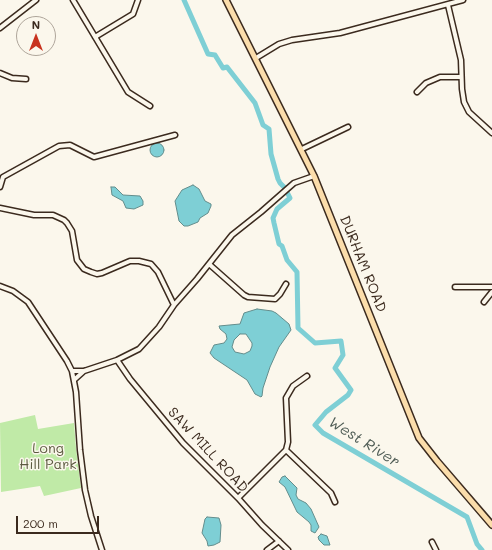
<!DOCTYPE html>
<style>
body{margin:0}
#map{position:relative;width:492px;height:550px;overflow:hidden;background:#fbf7ec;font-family:Mali,sans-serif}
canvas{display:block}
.north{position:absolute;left:16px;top:16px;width:40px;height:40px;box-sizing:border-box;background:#fbf7ec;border:1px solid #aea59a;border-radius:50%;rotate:0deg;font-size:11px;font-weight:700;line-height:16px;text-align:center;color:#3b2a1e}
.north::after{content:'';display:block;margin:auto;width:14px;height:18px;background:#c8321e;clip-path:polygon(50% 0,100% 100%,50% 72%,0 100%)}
.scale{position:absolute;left:16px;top:516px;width:83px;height:18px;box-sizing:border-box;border:2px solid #3b2a1e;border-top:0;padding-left:5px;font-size:12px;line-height:14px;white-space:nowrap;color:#3b2a1e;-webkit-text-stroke:3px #fbf7ec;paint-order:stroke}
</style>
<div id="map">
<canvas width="492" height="550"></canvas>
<div class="north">N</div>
<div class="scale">200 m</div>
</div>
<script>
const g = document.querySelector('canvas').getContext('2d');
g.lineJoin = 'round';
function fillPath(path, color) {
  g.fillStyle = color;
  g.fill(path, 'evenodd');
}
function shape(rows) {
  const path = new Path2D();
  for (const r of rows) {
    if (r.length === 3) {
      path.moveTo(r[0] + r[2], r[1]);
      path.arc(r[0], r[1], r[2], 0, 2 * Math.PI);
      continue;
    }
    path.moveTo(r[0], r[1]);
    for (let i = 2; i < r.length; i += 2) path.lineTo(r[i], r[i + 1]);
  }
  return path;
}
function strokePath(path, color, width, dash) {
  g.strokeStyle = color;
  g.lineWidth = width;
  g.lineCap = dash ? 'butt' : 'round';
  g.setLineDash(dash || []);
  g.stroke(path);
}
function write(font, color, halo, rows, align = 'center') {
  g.font = font + ' Mali,sans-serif';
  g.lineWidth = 3;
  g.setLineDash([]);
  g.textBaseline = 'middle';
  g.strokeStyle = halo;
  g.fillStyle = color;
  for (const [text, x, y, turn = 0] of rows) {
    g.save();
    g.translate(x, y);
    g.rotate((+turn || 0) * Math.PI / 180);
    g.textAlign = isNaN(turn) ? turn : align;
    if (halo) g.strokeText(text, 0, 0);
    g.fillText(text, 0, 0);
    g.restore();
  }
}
const green = shape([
 [35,415,38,429,74,423,76,448,81,488,44,496,40,486,1,492,0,423]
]);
const water = shape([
 [157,150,7],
 [193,185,199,189,205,201,211,204,211,206,208,213,200,218,198,222,188,226,184,226,179,221,175,201,182,190,193,185],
 [111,187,115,187,123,195,140,196,143,201,143,205,134,209,126,208,123,201,112,195,111,187],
 [257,309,272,311,276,313,289,324,291,330,279,347,270,367,263,388,262,396,261,397,255,394,247,380,214,358,210,353,214,345,224,343,227,339,226,334,220,329,219,326,240,324,244,313,257,309],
 [240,334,246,334,252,343,252,346,250,351,244,354,235,352,232,347,234,340,240,334],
 [285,476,297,488,296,495,298,499,306,503,311,509,319,527,315,533,311,531,311,525,309,522,297,512,285,487,279,482,282,477,285,476],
 [207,517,219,518,221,525,220,542,214,545,208,546,207,541,202,533,205,519,207,517],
 [321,534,327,536,330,545,324,545,319,540,318,537,321,534]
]);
const river = shape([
 [184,0,208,54,215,55,223,68,227,67,255,103,263,125,269,129,271,154,278,179,280,183,284,187],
 [287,192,290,198,277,209,273,218,274,223,279,244,282,246,287,260,297,272,298,328,315,343,341,341,343,355,335,368,351,390,348,395,326,412,315,425,323,433,467,517,477,544,482,550]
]);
const minor = shape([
 [73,0,128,92,150,106],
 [448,5,461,60,462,89,464,102,469,112,492,133],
 [0,28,36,0],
 [95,37,133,14,138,0],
 [256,58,279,44,292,40,340,33,463,0],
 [0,73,12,78,26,79],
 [417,92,426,83,440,77,461,77],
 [302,149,348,127],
 [0,187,3,177,59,146,70,145,94,157,175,135],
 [0,208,34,215,53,215,64,220,67,223,72,231,77,260,84,269,91,272,97,274,102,273,130,261,139,261,151,264,158,272,174,305],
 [209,264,244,295,248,297,275,299,280,294,286,284],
 [0,286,13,291,28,302,67,361,72,371,76,392,80,450,85,490,91,516,102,550],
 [455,287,492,287],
 [484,302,492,292],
 [117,360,130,379,183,443,238,498,262,525,288,550],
 [72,371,84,371,117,360,139,349,159,327,174,305,197,279,232,235,261,212,294,183,314,176],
 [74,380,84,371],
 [286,450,331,493,335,502],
 [238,498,286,450,288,442,286,398,293,386,307,376],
 [432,542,436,550],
 [267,550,279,541]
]);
const major = shape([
 [226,0,314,176,419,438,437,461,492,525]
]);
const streetNames = [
 ["DURHAM ROAD",363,264,68],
 ["SAW MILL ROAD",208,450,47]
];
const parkNames = [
 ["Long",48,449],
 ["Hill Park",48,465]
];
const waterNames = [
 ["West River",364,442,32]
];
fillPath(green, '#c0eaa7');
fillPath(water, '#7ecfd5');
strokePath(water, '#638d8c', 1);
strokePath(river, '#7ecfd5', 5);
strokePath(minor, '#3b2a1e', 7);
strokePath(major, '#3b2a1e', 8);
strokePath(minor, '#fbf7ec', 4);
strokePath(major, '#fbddab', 5);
write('14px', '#3b2a1e', '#fbf7ec', streetNames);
write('14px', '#5c5a40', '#fbf7ec', parkNames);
write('italic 15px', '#4f5c55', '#fbf7ec', waterNames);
</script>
